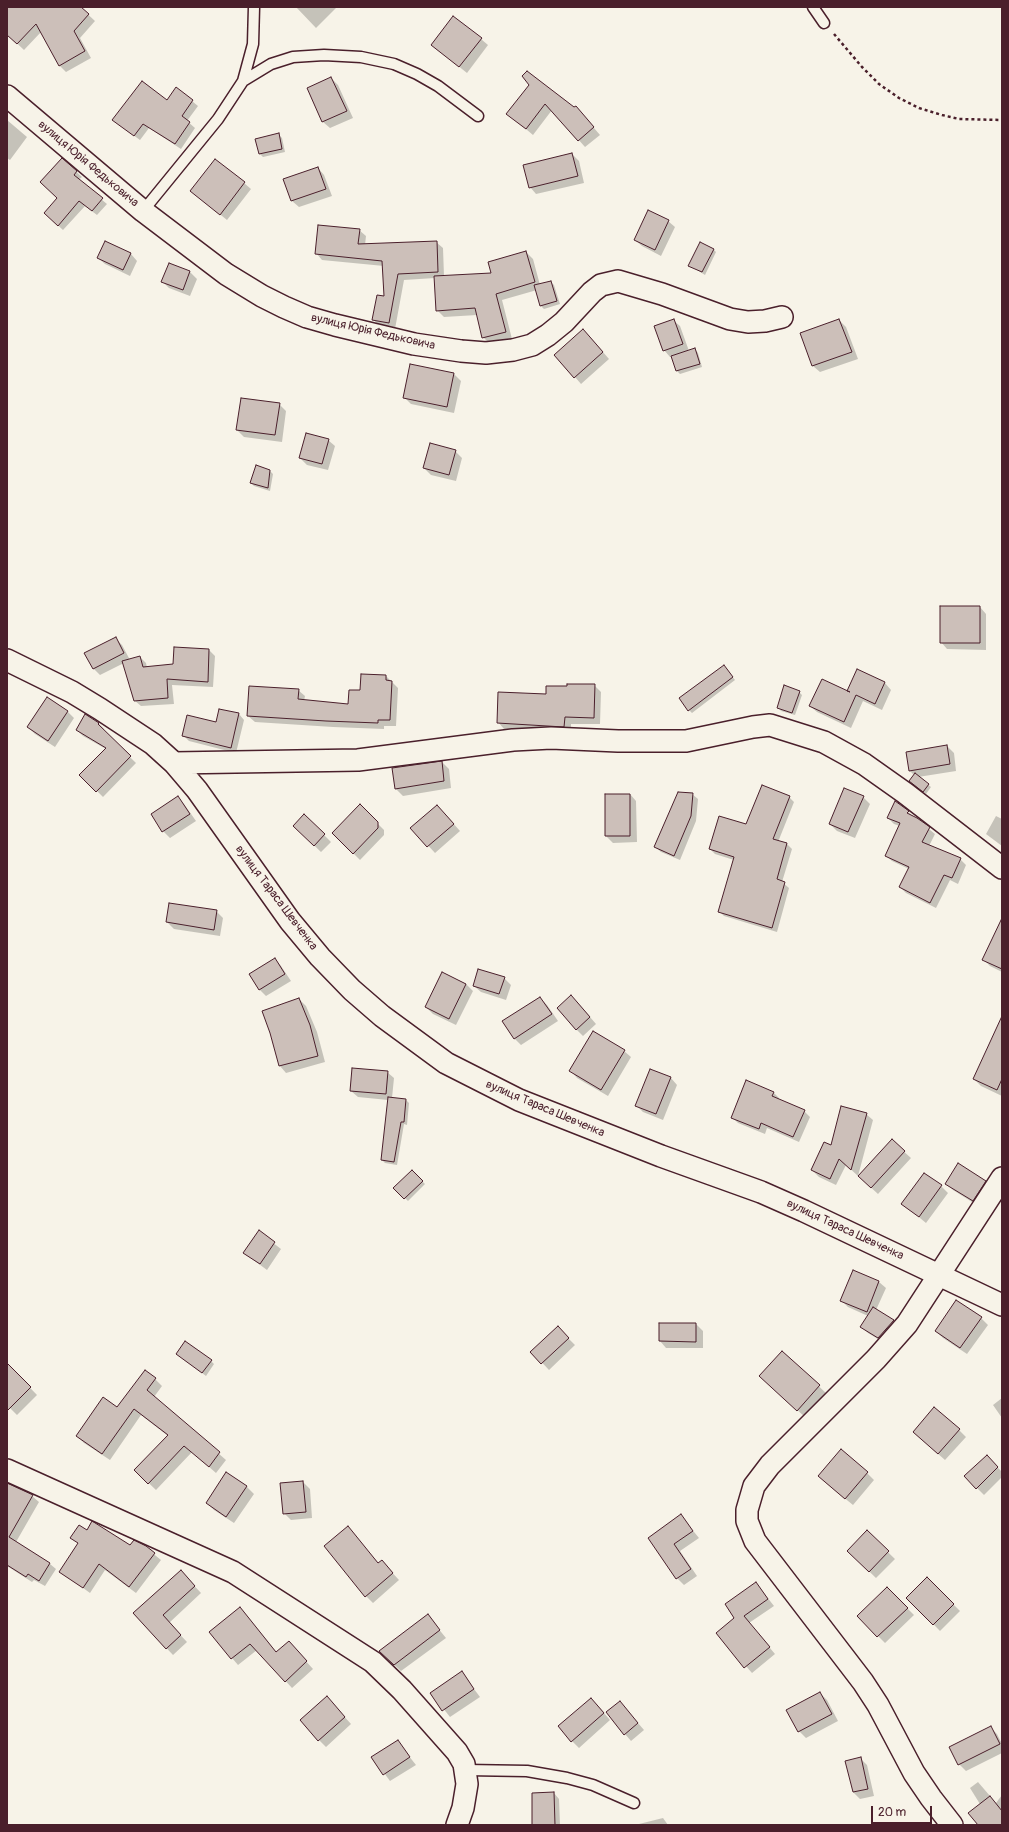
<!DOCTYPE html>
<meta charset="utf-8">
<style>
body{margin:0}
#map{position:relative;width:1009px;height:1832px;overflow:hidden;background:#f7f3e8;font-family:Pangolin,sans-serif}
canvas{display:block}
.frame{position:absolute;inset:0;border:8px solid #4a1f2b;pointer-events:none}
.scale{position:absolute;left:871px;top:1806px;width:61px;height:18px;box-sizing:border-box;border:2px solid #4a1f2b;border-top:0;padding-left:5px;font-size:12px;line-height:14px;white-space:nowrap;color:#4a1f2b;-webkit-text-stroke:3px #f7f3e8;paint-order:stroke}
</style>
<div id="map">
<canvas width="1009" height="1832"></canvas>
<div class="frame"></div>
<div class="scale">20 m</div>
</div>
<script>
const g = document.querySelector('canvas').getContext('2d');
g.lineJoin = 'round';
function fillPath(path, color) {
  g.fillStyle = color;
  g.fill(path, 'evenodd');
}
function shape(rows) {
  const path = new Path2D();
  for (const r of rows) {
    path.moveTo(r[0], r[1]);
    for (let i = 2; i < r.length; i += 2) path.lineTo(r[i], r[i + 1]);
  }
  return path;
}
function strokePath(path, color, width, dash) {
  g.strokeStyle = color;
  g.lineWidth = width;
  g.lineCap = dash ? 'butt' : 'round';
  g.setLineDash(dash || []);
  g.stroke(path);
}
function write(font, color, halo, rows, align = 'center') {
  g.font = font + ' Pangolin,sans-serif';
  g.lineWidth = 4;
  g.setLineDash([]);
  g.textBaseline = 'middle';
  g.strokeStyle = halo;
  g.fillStyle = color;
  for (const [text, x, y, turn = 0] of rows) {
    g.save();
    g.translate(x, y);
    g.rotate((+turn || 0) * Math.PI / 180);
    g.textAlign = isNaN(turn) ? turn : align;
    if (halo) g.strokeText(text, 0, 0);
    g.fillText(text, 0, 0);
    g.restore();
  }
}
const shadow = shape([
 [7,7,80,7,95,21,80,38,91,58,66,72,59,65,41,32,24,50,7,34],
 [296,7,337,7,316,28],
 [481,39,488,45,467,73,432,45],
 [331,78,338,85,353,118,330,128,323,122,308,88],
 [530,85,582,114,600,135,585,147,552,110,533,135,508,114],
 [176,88,198,106,187,121,195,128,181,149,149,128,140,140,119,125,167,101],
 [7,120,27,137,10,160,7,158],
 [278,134,282,138,285,152,263,157,260,154],
 [572,154,579,161,584,183,536,194,530,187],
 [62,159,82,177,78,180,107,204,97,215,85,206,63,230,50,218,59,198],
 [318,168,324,175,332,196,299,207,292,201],
 [244,183,251,189,227,220,191,191],
 [668,221,675,227,661,256,642,246,635,240],
 [359,230,366,236,365,245,436,242,443,248,444,276,492,274,526,252,533,259,540,285,551,282,554,285,560,304,544,309,541,306,537,290,502,300,512,339,490,344,483,337,477,315,444,317,437,310,435,278,404,280,395,329,379,326,373,319,385,297,384,266,322,260,316,253],
 [106,242,131,254,137,261,130,276,105,264,98,258],
 [713,249,716,252,705,275,689,265],
 [169,264,190,272,197,279,190,296,169,288,162,281],
 [673,320,680,326,689,351,695,349,698,353,702,367,680,374,677,371,673,356,670,357,664,350],
 [839,320,846,327,858,359,820,372,813,366],
 [590,337,609,359,581,384,575,377],
 [411,365,454,374,461,381,454,413,411,404,404,397],
 [279,404,286,411,282,442,244,437,237,430],
 [328,440,335,446,328,470,307,465,300,458],
 [455,451,462,458,456,481,431,475,424,468],
 [270,471,273,474,270,491,254,486,251,483],
 [980,607,986,614,986,650,947,649,941,642],
 [116,639,122,645,130,660,140,657,146,663,147,668,174,665,175,648,209,650,215,656,213,687,172,685,174,704,141,706,134,700,124,663,100,675,93,668],
 [727,670,735,680,692,713,689,710],
 [386,676,398,688,396,726,384,726,384,729,333,727,255,722,248,716,298,690,305,696,304,701,349,705,361,691],
 [885,683,891,690,882,710,863,701,851,728,817,712,810,706],
 [594,685,601,692,600,724,571,724,571,733,504,729,498,722,547,695],
 [799,692,802,695,795,715,781,711,778,707],
 [67,711,74,718,55,747,35,734,28,727],
 [239,714,244,720,236,753,189,741,184,736],
 [98,723,104,729,103,731,136,763,103,797,81,775,106,749,83,736,77,730],
 [947,746,954,753,956,771,918,777,931,787,926,794,913,784,914,775,909,770],
 [442,762,449,769,451,788,403,796,396,789,393,769],
 [630,794,636,801,637,842,613,843,606,836],
 [692,794,698,799,696,821,680,860,661,852,655,847],
 [178,797,184,804,196,821,170,838,163,831],
 [789,797,794,802,778,842,787,844,792,849,782,882,789,888,777,932,724,916,719,911,734,860,715,854,710,849],
 [863,797,870,804,855,838,837,831,830,824],
 [360,806,384,830,384,835,360,860,333,833],
 [908,812,935,834,929,846,960,859,966,865,958,884,950,880,936,908,906,893,900,887,909,869,892,861,886,856,900,826,894,824,888,818],
 [444,813,460,831,435,853,412,828],
 [304,815,331,842,321,852,294,826],
 [996,816,1002,819,1002,846,986,834],
 [216,911,223,918,220,936,174,929,167,922],
 [1002,924,1002,972,990,966,983,959],
 [275,959,281,966,291,981,266,996,259,989],
 [443,973,466,984,473,991,456,1025,433,1014,426,1007],
 [504,978,511,985,506,1000,481,992,474,986],
 [540,998,547,1005,558,1021,521,1045,514,1038],
 [299,999,306,1006,317,1032,325,1062,286,1073,280,1066,271,1033],
 [578,1003,596,1024,583,1036,576,1029],
 [1002,1044,1002,1096,981,1086,974,1079],
 [624,1051,631,1057,608,1096,577,1078,571,1071],
 [651,1070,671,1078,677,1085,663,1120,643,1112,636,1105],
 [387,1072,394,1078,392,1098,406,1100,409,1103,407,1125,404,1124,397,1165,385,1163,382,1160,388,1100,358,1097,351,1091],
 [773,1092,779,1098,779,1100,804,1111,810,1117,799,1142,767,1128,765,1134,738,1123,732,1117],
 [866,1114,873,1120,858,1176,846,1165,836,1185,819,1177,812,1170,832,1146],
 [892,1141,911,1158,878,1194,866,1183],
 [412,1171,425,1184,408,1201,395,1188],
 [985,1182,992,1188,980,1207,953,1190,946,1183],
 [941,1186,948,1193,926,1223,903,1204],
 [259,1232,281,1249,267,1270,244,1253],
 [853,1271,879,1282,886,1288,876,1310,893,1321,900,1328,886,1344,868,1333,861,1326,868,1316,848,1307,841,1300],
 [981,1318,988,1325,967,1354,943,1338,936,1331],
 [696,1324,703,1331,703,1348,666,1348,660,1341],
 [564,1334,575,1345,549,1370,532,1352],
 [782,1352,826,1393,805,1417,767,1383],
 [177,1354,211,1361,214,1364,206,1376],
 [7,1367,11,1368,37,1395,17,1415,7,1405],
 [155,1379,162,1386,154,1397,226,1460,216,1473,192,1452,156,1490,135,1470,168,1436,141,1415,110,1460,84,1443,77,1436],
 [1002,1398,1002,1418,993,1405],
 [959,1430,966,1437,945,1460,921,1439],
 [987,1456,1002,1472,1002,1477,984,1495,965,1476],
 [867,1473,874,1480,853,1505,826,1483],
 [227,1474,247,1487,254,1494,234,1523,214,1510,207,1503],
 [303,1482,310,1489,312,1518,291,1520,284,1513],
 [7,1484,32,1496,39,1502,16,1542,50,1564,56,1569,45,1586,34,1580,32,1582,7,1566],
 [681,1516,699,1538,680,1551,697,1576,684,1585,677,1578,649,1538],
 [348,1527,379,1564,388,1568,399,1580,373,1603,366,1596],
 [87,1531,130,1546,145,1547,161,1560,136,1593,105,1570,90,1593,61,1572,79,1544,72,1537],
 [867,1532,895,1559,876,1578,848,1551],
 [187,1578,201,1593,169,1623,187,1642,173,1655,134,1614],
 [927,1578,960,1611,940,1631,908,1598],
 [756,1583,774,1606,749,1623,775,1654,752,1673,717,1633,736,1618],
 [887,1588,914,1615,885,1643,858,1616],
 [240,1608,277,1653,295,1649,313,1669,292,1688,257,1650,238,1665,232,1658],
 [428,1616,446,1638,401,1671,387,1658],
 [462,1673,480,1697,450,1717,431,1693],
 [820,1693,827,1700,838,1721,806,1738,799,1731,788,1711],
 [620,1702,644,1730,631,1741,625,1734],
 [333,1704,351,1724,326,1747,319,1740],
 [598,1706,610,1720,579,1748,572,1741],
 [991,1728,997,1734,1002,1744,1002,1753,966,1771,959,1764],
 [397,1741,416,1765,390,1781,373,1758],
 [860,1758,867,1765,874,1796,860,1799,853,1792],
 [978,1782,996,1803,1002,1795,1002,1825,993,1825,970,1788],
 [554,1793,559,1799,560,1825,533,1825],
 [663,1818,668,1825,635,1825]
]);
const building = shape([
 [7,7,81,7,89,14,74,31,85,51,59,66,36,24,17,44,7,35,7,7],
 [453,16,482,38,459,67,431,45,453,16],
 [527,71,574,107,576,106,594,127,578,141,545,104,526,129,506,114,529,85,522,76,527,71],
 [331,77,347,111,322,122,307,88,331,77],
 [142,81,167,100,176,87,193,100,182,116,190,122,175,144,143,124,134,136,112,120,142,81],
 [279,133,282,149,259,154,255,139,279,133],
 [572,153,578,176,529,188,523,165,572,153],
 [62,158,77,171,74,175,103,198,92,211,79,201,58,226,44,213,57,198,40,182,62,158],
 [215,159,245,182,220,215,190,191,215,159],
 [318,167,326,189,291,201,283,179,318,167],
 [648,210,669,220,655,250,634,240,648,210],
 [318,225,360,229,358,244,437,241,438,272,398,274,389,323,372,320,377,295,384,296,382,261,315,254,318,225],
 [105,241,131,253,123,270,97,258,105,241],
 [700,242,714,249,702,272,688,266,700,242],
 [526,251,535,282,496,294,506,332,482,338,475,308,436,311,434,276,491,273,488,262,526,251],
 [169,263,190,271,183,290,161,282,169,263],
 [551,281,557,301,540,306,534,285,551,281],
 [674,319,683,344,663,351,654,326,674,319],
 [839,319,852,352,812,366,800,333,839,319],
 [583,329,603,352,574,378,554,355,583,329],
 [695,348,700,364,676,371,671,356,695,348],
 [410,364,454,373,447,407,403,398,410,364],
 [241,398,280,403,275,435,236,430,241,398],
 [306,433,329,439,322,464,299,458,306,433],
 [430,443,456,450,449,475,423,468,430,443],
 [256,465,270,470,268,488,250,483,256,465],
 [940,606,980,606,980,643,940,643,940,606],
 [116,637,124,653,93,669,84,653,116,637],
 [174,647,209,649,208,682,167,679,168,698,134,701,122,661,140,656,143,667,173,664,174,647],
 [724,665,733,677,688,711,679,698,724,665],
 [857,669,885,682,875,704,856,695,844,722,809,706,822,679,850,692,847,691,857,669],
 [361,674,386,675,386,680,392,681,390,720,378,720,378,723,326,721,247,716,249,686,299,689,298,699,348,704,349,690,360,690,361,674],
 [567,684,595,684,594,718,565,717,564,727,497,723,498,692,546,694,546,686,567,686,567,684],
 [784,685,800,691,792,713,777,708,784,685],
 [47,697,68,711,48,741,27,727,47,697],
 [219,709,239,713,231,748,182,736,187,715,216,722,219,709],
 [85,714,99,723,98,724,131,756,96,792,79,775,106,748,76,730,85,714],
 [947,745,950,764,909,771,906,752,947,745],
 [442,761,444,781,395,789,392,768,442,761],
 [915,773,929,784,923,792,909,781,915,773],
 [762,785,790,796,773,839,787,843,777,879,785,882,772,928,718,912,734,857,709,849,719,816,746,824,762,785],
 [844,788,864,796,848,832,829,824,844,788],
 [678,792,693,793,691,816,674,856,654,847,678,792],
 [605,794,630,794,630,836,605,836,605,794],
 [178,796,190,814,162,832,151,814,178,796],
 [895,801,909,811,907,813,917,818,930,827,922,842,961,858,952,878,944,875,930,903,899,887,909,867,885,856,900,823,887,818,895,801],
 [360,804,378,822,378,828,353,854,332,833,360,804],
 [437,805,454,824,427,847,410,828,437,805],
 [304,814,325,834,314,846,293,826,304,814],
 [169,903,217,910,214,930,166,922,169,903],
 [1002,918,1002,969,982,960,1002,918],
 [275,958,285,974,259,990,249,974,275,958],
 [478,969,505,977,499,994,473,986,478,969],
 [442,972,466,984,449,1019,425,1007,442,972],
 [571,995,590,1017,576,1030,557,1008,571,995],
 [540,997,552,1014,514,1039,502,1021,540,997],
 [299,998,310,1025,318,1056,279,1066,270,1033,262,1011,299,998],
 [1002,1016,1002,1079,997,1090,973,1079,1002,1016],
 [593,1031,625,1050,601,1090,569,1071,593,1031],
 [352,1068,388,1071,386,1094,350,1091,352,1068],
 [650,1069,671,1077,656,1114,635,1106,650,1069],
 [746,1080,774,1092,772,1096,805,1110,793,1137,761,1123,759,1129,731,1118,746,1080],
 [388,1097,406,1099,404,1122,401,1122,394,1162,381,1160,388,1097],
 [841,1106,867,1113,851,1170,839,1159,830,1179,811,1170,824,1142,831,1145,841,1106],
 [892,1139,905,1151,871,1188,858,1176,892,1139],
 [958,1163,986,1181,973,1201,945,1184,958,1163],
 [412,1170,423,1181,404,1199,393,1188,412,1170],
 [924,1173,942,1185,919,1217,901,1204,924,1173],
 [259,1230,275,1242,260,1264,243,1253,259,1230],
 [853,1270,879,1281,867,1312,840,1301,853,1270],
 [956,1300,982,1317,960,1348,935,1331,956,1300],
 [873,1307,894,1320,878,1338,860,1327,873,1307],
 [659,1323,696,1323,696,1342,659,1341,659,1323],
 [558,1326,569,1338,541,1364,530,1352,558,1326],
 [185,1341,212,1360,202,1373,176,1354,185,1341],
 [782,1351,820,1385,797,1411,759,1376,782,1351],
 [7,1363,31,1387,7,1411,7,1363],
 [145,1370,156,1378,147,1390,220,1452,209,1467,184,1446,148,1484,134,1470,168,1435,134,1409,102,1454,76,1436,103,1397,117,1407,145,1370],
 [934,1407,960,1429,938,1454,913,1432,934,1407],
 [841,1449,868,1472,845,1499,818,1476,841,1449],
 [987,1455,998,1467,976,1489,964,1476,987,1455],
 [226,1472,247,1486,226,1517,206,1503,226,1472],
 [303,1481,306,1512,283,1514,280,1483,303,1481],
 [7,1483,33,1495,9,1537,50,1563,39,1581,28,1574,26,1577,7,1565,7,1483],
 [681,1514,693,1531,674,1544,691,1569,676,1579,648,1538,681,1514],
 [92,1521,130,1545,134,1540,146,1546,155,1553,129,1587,99,1564,83,1588,59,1572,78,1543,70,1538,79,1525,87,1530,92,1521],
 [348,1526,378,1563,382,1560,393,1573,365,1597,324,1546,348,1526],
 [867,1530,889,1551,869,1572,847,1551,867,1530],
 [181,1570,195,1586,163,1615,181,1635,166,1649,133,1613,181,1570],
 [927,1577,954,1604,933,1625,906,1598,927,1577],
 [756,1582,768,1599,744,1616,770,1647,744,1668,716,1633,734,1618,725,1604,756,1582],
 [887,1587,908,1608,877,1637,857,1616,887,1587],
 [240,1607,276,1652,289,1641,307,1661,285,1682,250,1644,231,1659,209,1632,240,1607],
 [428,1614,440,1630,394,1665,379,1651,428,1614],
 [462,1671,474,1689,442,1711,430,1693,462,1671],
 [820,1692,832,1714,798,1732,786,1710,820,1692],
 [327,1696,345,1717,318,1741,300,1720,327,1696],
 [591,1698,604,1713,571,1742,558,1726,591,1698],
 [620,1701,638,1723,624,1735,606,1712,620,1701],
 [991,1726,1000,1744,958,1765,949,1747,991,1726],
 [398,1740,410,1757,383,1775,371,1757,398,1740],
 [861,1757,868,1789,853,1792,845,1761,861,1757],
 [554,1792,555,1825,532,1825,532,1793,554,1792],
 [990,1796,1002,1811,1002,1825,978,1825,968,1813,990,1796]
]);
const path = shape([
 [834,34,862,67,879,84,899,98,919,108,942,115,959,119,1002,120]
]);
const service = shape([
 [813,7,824,23],
 [243,81,271,64,293,57,324,55,361,57,394,64,417,74,438,86,478,116],
 [143,211,218,119,243,81,253,44,254,7],
 [466,1770,527,1771,567,1778,593,1785,634,1803]
]);
const minor = shape([
 [7,96,143,211,226,274,262,296,284,307,307,317,335,325,414,344,461,351,486,353,513,350,532,345,548,335,564,322,592,292,601,285,618,281,662,294,730,319,748,322,765,321,782,317],
 [7,660,72,692,100,709,153,744,174,763,197,790,290,921,320,957,352,990,382,1016,446,1063,519,1100,661,1156,761,1192,804,1211,1002,1305],
 [174,763,358,760,513,740,551,738,618,741,686,741,753,727,770,725,824,742,864,764,905,793,1002,868],
 [7,1470,233,1572,373,1662,402,1690,457,1752,464,1764,467,1784,463,1808,457,1825],
 [952,1825,931,1798,914,1773,878,1705,863,1682,755,1541,747,1521,747,1510,754,1486,770,1465,876,1359,907,1324,1002,1178]
]);
const streetNames = [
 ["вулиця Юрія Федьковича",88,164,40],
 ["вулиця Юрія Федьковича",373,332,13],
 ["вулиця Тараса Шевченка",276,898,53],
 ["вулиця Тараса Шевченка",545,1109,23],
 ["вулиця Тараса Шевченка",845,1230,25]
];
fillPath(shadow, '#0003');
fillPath(building, '#ccbfb9');
strokePath(building, '#4a1f2b', 1);
strokePath(service, '#4a1f2b', 13);
strokePath(minor, '#4a1f2b', 24);
strokePath(path, '#4a1f2b', 2.5, [3, 3]);
strokePath(service, '#f7f3e8', 10);
strokePath(minor, '#f7f3e8', 21);
write('12px', '#4a1f2b', '#f7f3e8', streetNames);
</script>
